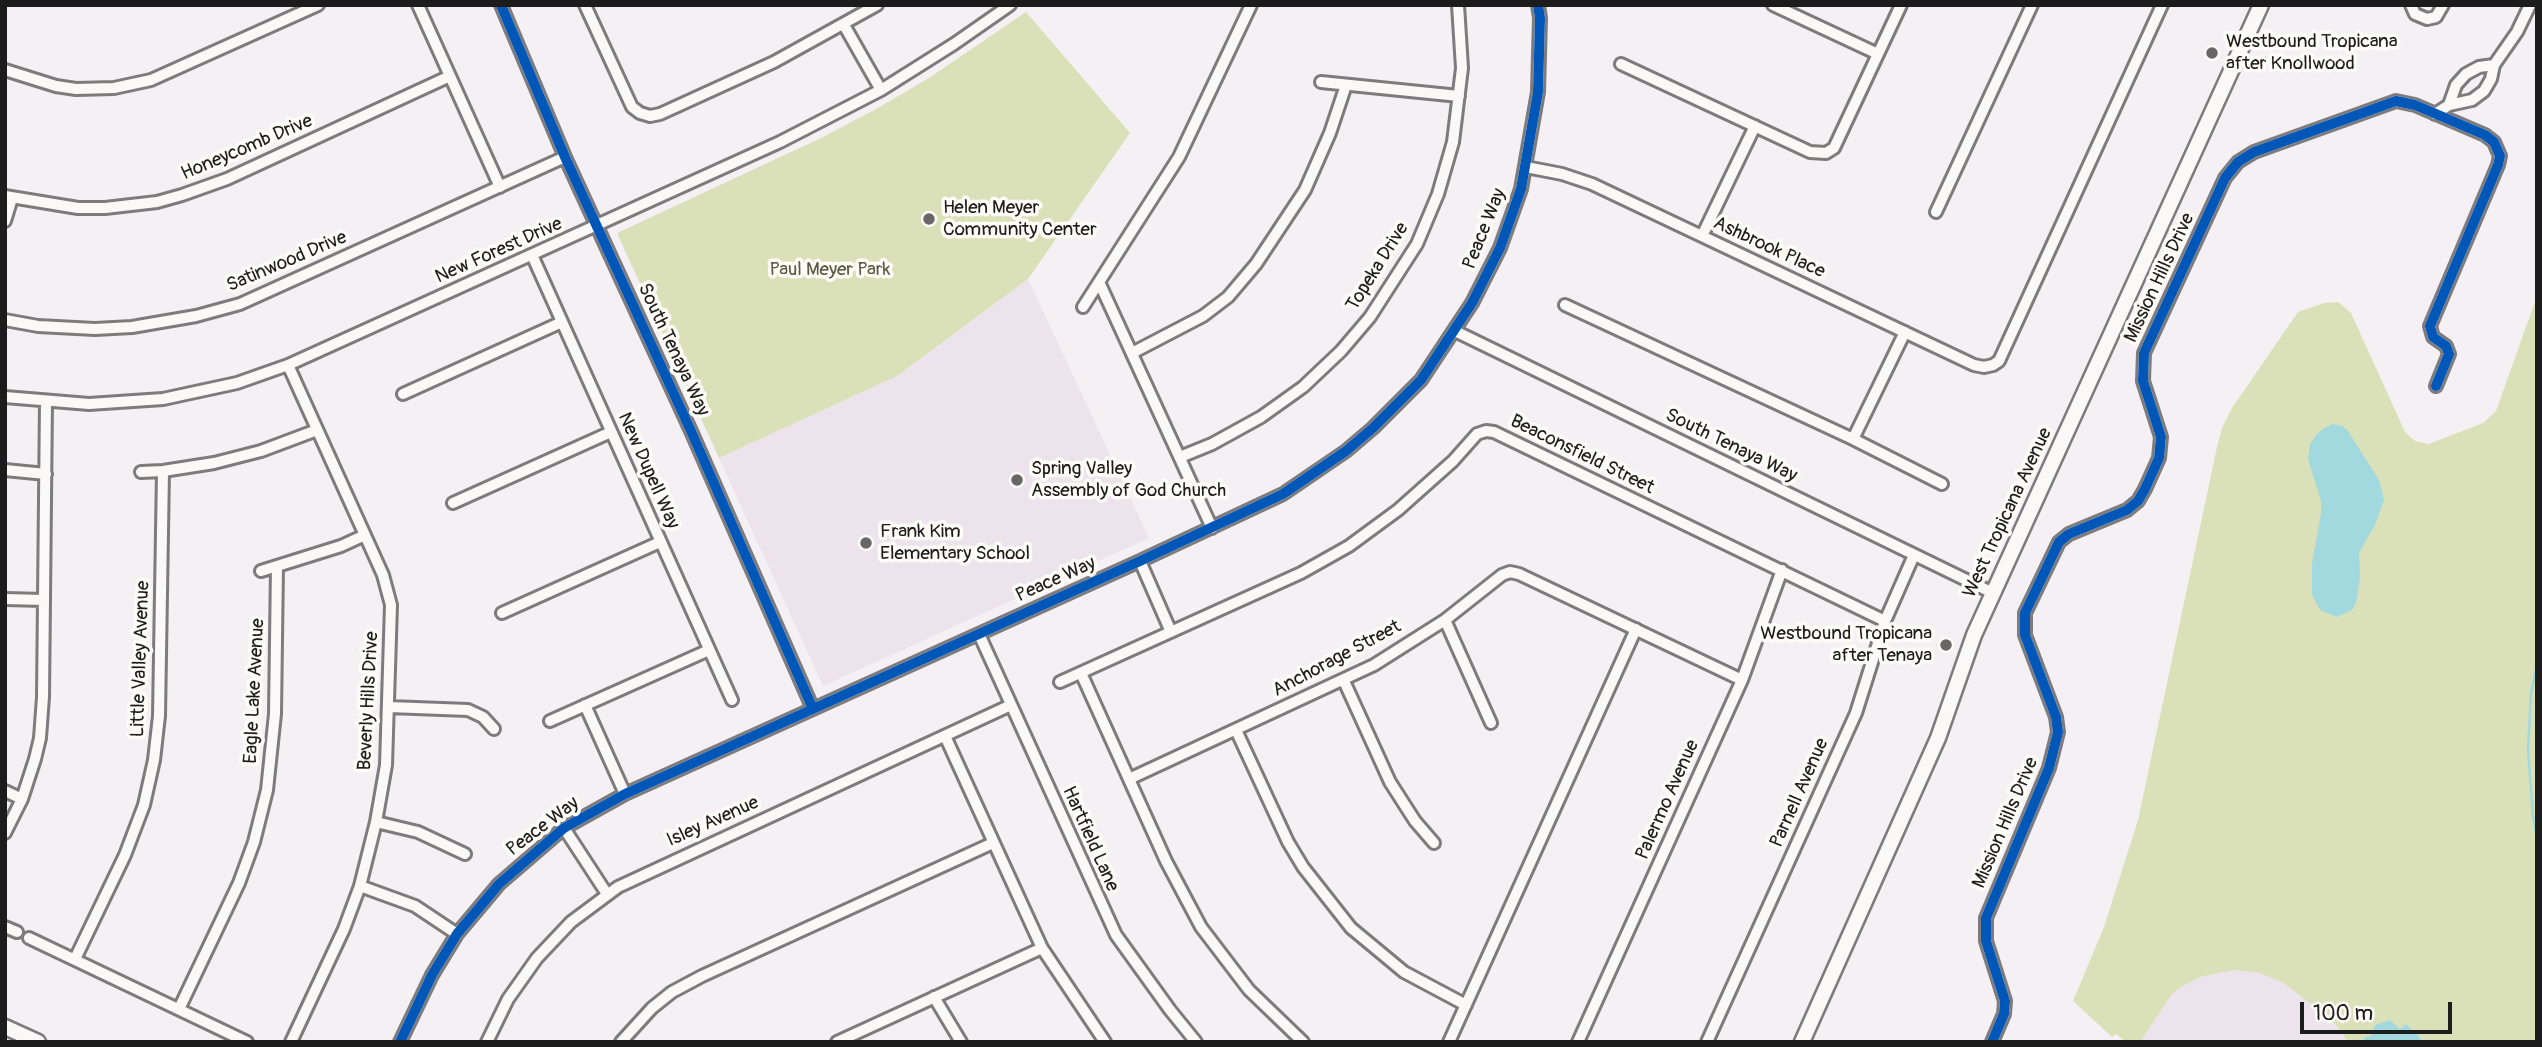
<!DOCTYPE html>
<style>
body{margin:0}
#map{position:relative;width:2542px;height:1047px;overflow:hidden;background:#f5f0f3;font-family:Pangolin,sans-serif}
canvas{display:block}
.frame{position:absolute;inset:0;border:7px solid #1c1c1c;pointer-events:none}
.scale{position:absolute;left:2300px;top:1002px;width:152px;height:32px;box-sizing:border-box;border:4px solid #1c1c1c;border-top:0;padding-left:9px;font-size:21px;line-height:24px;white-space:nowrap;color:#1c1c1c;-webkit-text-stroke:5px #fdfcf7;paint-order:stroke}
</style>
<div id="map">
<canvas width="2542" height="1047"></canvas>
<div class="frame"></div>
<div class="scale">100 m</div>
</div>
<script>
const g = document.querySelector('canvas').getContext('2d');
g.lineJoin = 'round';
function fillPath(path, color) {
  g.fillStyle = color;
  g.fill(path, 'evenodd');
}
function shape(rows) {
  const path = new Path2D();
  for (const r of rows) {
    path.moveTo(r[0], r[1]);
    for (let i = 2; i < r.length; i += 2) path.lineTo(r[i], r[i + 1]);
  }
  return path;
}
function strokePath(path, color, width, dash) {
  g.strokeStyle = color;
  g.lineWidth = width;
  g.lineCap = dash ? 'butt' : 'round';
  g.setLineDash(dash || []);
  g.stroke(path);
}
function write(font, color, halo, rows, align = 'center') {
  g.font = font + ' Pangolin,sans-serif';
  g.lineWidth = 7;
  g.setLineDash([]);
  g.textBaseline = 'middle';
  g.strokeStyle = halo;
  g.fillStyle = color;
  for (const [text, x, y, turn = 0] of rows) {
    g.save();
    g.translate(x, y);
    g.rotate((+turn || 0) * Math.PI / 180);
    g.textAlign = isNaN(turn) ? turn : align;
    if (halo) g.strokeText(text, 0, 0);
    g.fillText(text, 0, 0);
    g.restore();
  }
}
const built = shape([
 [1028,279,1149,538,823,686,719,458,897,376],
 [2234,970,2259,973,2282,982,2332,1020,2348,1042,2140,1042,2172,994,2181,987,2200,977]
]);
const green = shape([
 [1026,12,1130,133,1028,279,897,376,719,458,617,233,821,138,876,109,929,78],
 [2537,296,2537,1042,2348,1042,2332,1020,2282,982,2259,973,2234,970,2200,977,2181,987,2172,994,2140,1042,2126,1042,2116,1034,2112,1037,2073,1001,2104,927,2138,820,2217,447,2222,428,2232,408,2298,312,2324,303,2338,302,2351,313,2405,432,2415,441,2429,444,2483,423,2496,411]
]);
const water = shape([
 [2333,424,2342,426,2348,431,2379,480,2384,500,2375,525,2359,553,2360,577,2356,603,2352,610,2337,617,2320,610,2312,595,2312,563,2321,513,2321,501,2308,459,2310,444,2316,435,2324,428],
 [2390,1020,2400,1029,2406,1024,2424,1042,2363,1042,2365,1037,2371,1036,2375,1025]
]);
const stream = shape([
 [2537,508,2537,526],
 [2537,664,2531,693,2528,750,2533,817,2537,836]
]);
const minor = shape([
 [418,5,500,187],
 [501,5,565,157,691,431,813,709],
 [585,5,632,107,640,113,650,116,660,114,774,62,877,5],
 [1773,5,1878,54],
 [2411,5,2415,14,2427,19,2436,17,2443,5],
 [844,25,881,90],
 [1621,64,1810,152,1826,153,1834,148,1901,5],
 [5,70,56,86,76,89,114,88,151,80,318,5],
 [1321,82,1459,96],
 [2449,105,2456,85,2466,74,2479,67,2494,65],
 [2435,114,2449,105,2472,100,2484,91,2491,79,2494,65,2517,32,2530,5],
 [1526,167,1562,174,1592,184,1974,365,1984,367,1993,365,1999,361,2162,5],
 [5,196,78,208,105,208,157,202,182,195,227,179,450,76],
 [1936,212,2032,5],
 [5,221,12,198],
 [1702,236,1755,126],
 [532,255,732,700],
 [1099,282,1212,528],
 [1565,305,1853,439,1942,484],
 [1083,307,1179,157,1251,5],
 [5,320,38,326,95,329,132,327,196,316,240,304,565,157],
 [1455,331,1993,593],
 [1132,353,1203,316,1228,297,1256,264,1305,190,1330,133,1346,85],
 [288,365,383,575,391,605,386,765,376,822,360,886,344,929,291,1042],
 [403,394,562,322],
 [5,397,89,404,163,399,237,383,288,365,780,142,881,90,954,44,1010,5],
 [1853,439,1905,332],
 [1180,457,1212,444,1261,417,1303,387,1341,351,1370,317,1417,244,1438,194,1453,142,1462,68,1458,5],
 [5,470,46,474],
 [141,472,163,471,214,463,261,451,317,430],
 [453,503,611,432],
 [1140,561,1171,632],
 [261,571,341,546,365,535],
 [5,599,44,600],
 [502,613,660,542],
 [1445,620,1491,723],
 [979,634,1116,935,1170,1010,1196,1042],
 [1081,673,1166,861,1201,927,1249,990,1303,1042],
 [1344,681,1390,782,1415,821,1434,843],
 [1060,682,1301,573,1349,546,1398,510,1453,461,1477,434,1486,431,1494,432,1885,621],
 [585,705,625,794],
 [389,707,468,710,483,717,494,729],
 [550,721,709,650],
 [1236,730,1288,842,1303,867,1351,928,1404,972,1466,1005],
 [945,736,1042,948,1105,1042],
 [1129,779,1374,665,1445,620,1502,575,1510,572,1519,574,1742,680],
 [5,791,22,799],
 [376,822,418,832,465,854],
 [564,828,607,894],
 [5,833,22,799,35,759,40,738,43,697,46,401],
 [360,886,415,906,457,934],
 [5,927,17,932],
 [29,938,247,1042],
 [75,959,125,855,144,805,154,760,159,716,163,471],
 [934,997,961,1042],
 [179,1009,239,883,254,842,267,790,275,714,277,566],
 [400,1042,432,975,457,934,499,884,564,828,625,794,1140,561,1283,494,1346,451,1373,428,1421,380,1472,303,1500,248,1521,189,1538,92,1540,18,1538,5],
 [487,1042,508,999,537,958,571,922,618,887,1011,705],
 [621,1042,652,1008,672,992,702,976,993,843],
 [837,1042,1042,948],
 [1449,1042,1636,629],
 [1578,1042,1742,680,1782,570],
 [1707,1042,1856,713,1885,621,1914,555],
 [1992,1042,2004,1014,2005,1001,1986,941,1986,918,2049,768,2058,732,2056,717,2025,635,2025,613,2059,542,2069,534,2127,510,2138,501,2145,489,2159,458,2161,437,2143,381,2144,353,2225,178,2238,162,2254,152,2396,101,2415,105,2485,135,2494,142,2500,156,2498,165,2430,326,2433,337,2446,346,2449,354,2436,386]
]);
const major = shape([
 [5,1027,38,1042],
 [1802,1042,1938,738,1974,635,2261,5]
]);
const cycleway = shape([
 [501,5,565,157,691,431,813,709],
 [400,1042,432,975,457,934,499,884,564,828,625,794,1140,561,1283,494,1346,451,1373,428,1421,380,1472,303,1500,248,1521,189,1538,92,1540,18,1538,5],
 [1992,1042,2004,1014,2005,1001,1986,941,1986,918,2049,768,2058,732,2056,717,2025,635,2025,613,2059,542,2069,534,2127,510,2138,501,2145,489,2159,458,2161,437,2143,381,2144,353,2225,178,2238,162,2254,152,2396,101,2415,105,2485,135,2494,142,2500,156,2498,165,2430,326,2433,337,2446,346,2449,354,2436,386]
]);
const markers = [
 [2212,53,7,"#686667"],
 [929,219,7,"#686667"],
 [1017,480,7,"#686667"],
 [866,543,7,"#686667"],
 [1946,645,7,"#686667"]
];
const poiNames = [
 ["Westbound Tropicana",2226,42],
 ["after Knollwood",2226,64],
 ["Helen Meyer",943,208],
 ["Community Center",943,230],
 ["Spring Valley",1031,469],
 ["Assembly of God Church",1031,491],
 ["Frank Kim",880,532],
 ["Elementary School",880,554],
 ["Westbound Tropicana",1932,634,"right"],
 ["after Tenaya",1932,656,"right"]
];
const streetNames = [
 ["Honeycomb Drive",247,148,-23],
 ["Peace Way",1485,229,-68],
 ["Ashbrook Place",1769,248,25],
 ["New Forest Drive",499,251,-24],
 ["Satinwood Drive",287,262,-23],
 ["Topeka Drive",1378,267,-58],
 ["Mission Hills Drive",2160,278,-65],
 ["South Tenaya Way",673,350,65],
 ["South Tenaya Way",1731,446,26],
 ["Beaconsfield Street",1582,455,26],
 ["New Dupell Way",648,471,66],
 ["West Tropicana Avenue",2008,513,-65],
 ["Peace Way",1056,580,-24],
 ["Little Valley Avenue",141,659,-88],
 ["Anchorage Street",1337,659,-28],
 ["Eagle Lake Avenue",255,691,-87],
 ["Beverly Hills Drive",369,701,-87],
 ["Parnell Avenue",1800,793,-66],
 ["Palermo Avenue",1668,800,-66],
 ["Isley Avenue",713,822,-24],
 ["Mission Hills Drive",2006,823,-67],
 ["Peace Way",543,827,-37],
 ["Hartfield Lane",1090,839,66]
];
const parkNames = [
 ["Paul Meyer Park",830,270]
];
fillPath(built, '#ede3ec');
fillPath(green, '#dae1b8');
fillPath(water, '#a2d9df');
strokePath(stream, '#a2d9df', 2.5);
strokePath(minor, '#7e7b7d', 16);
strokePath(major, '#7e7b7d', 19);
strokePath(minor, '#faf9f8', 10);
strokePath(major, '#faf9f8', 14);
strokePath(cycleway, '#0057b8', 10);
for (const [x, y, r, color] of markers) {
  const dot = new Path2D();
  dot.arc(x, y, r, 0, 2 * Math.PI);
  g.fillStyle = color;
  g.fill(dot);
  strokePath(dot, '#fdfcf7', 2.5);
}
write('19px', '#1c1c1c', '#fdfcf7', poiNames, 'left');
write('19px', '#1c1c1c', '#fdfcf7', streetNames);
write('19px', '#575c42', '#fdfcf7', parkNames);
</script>
